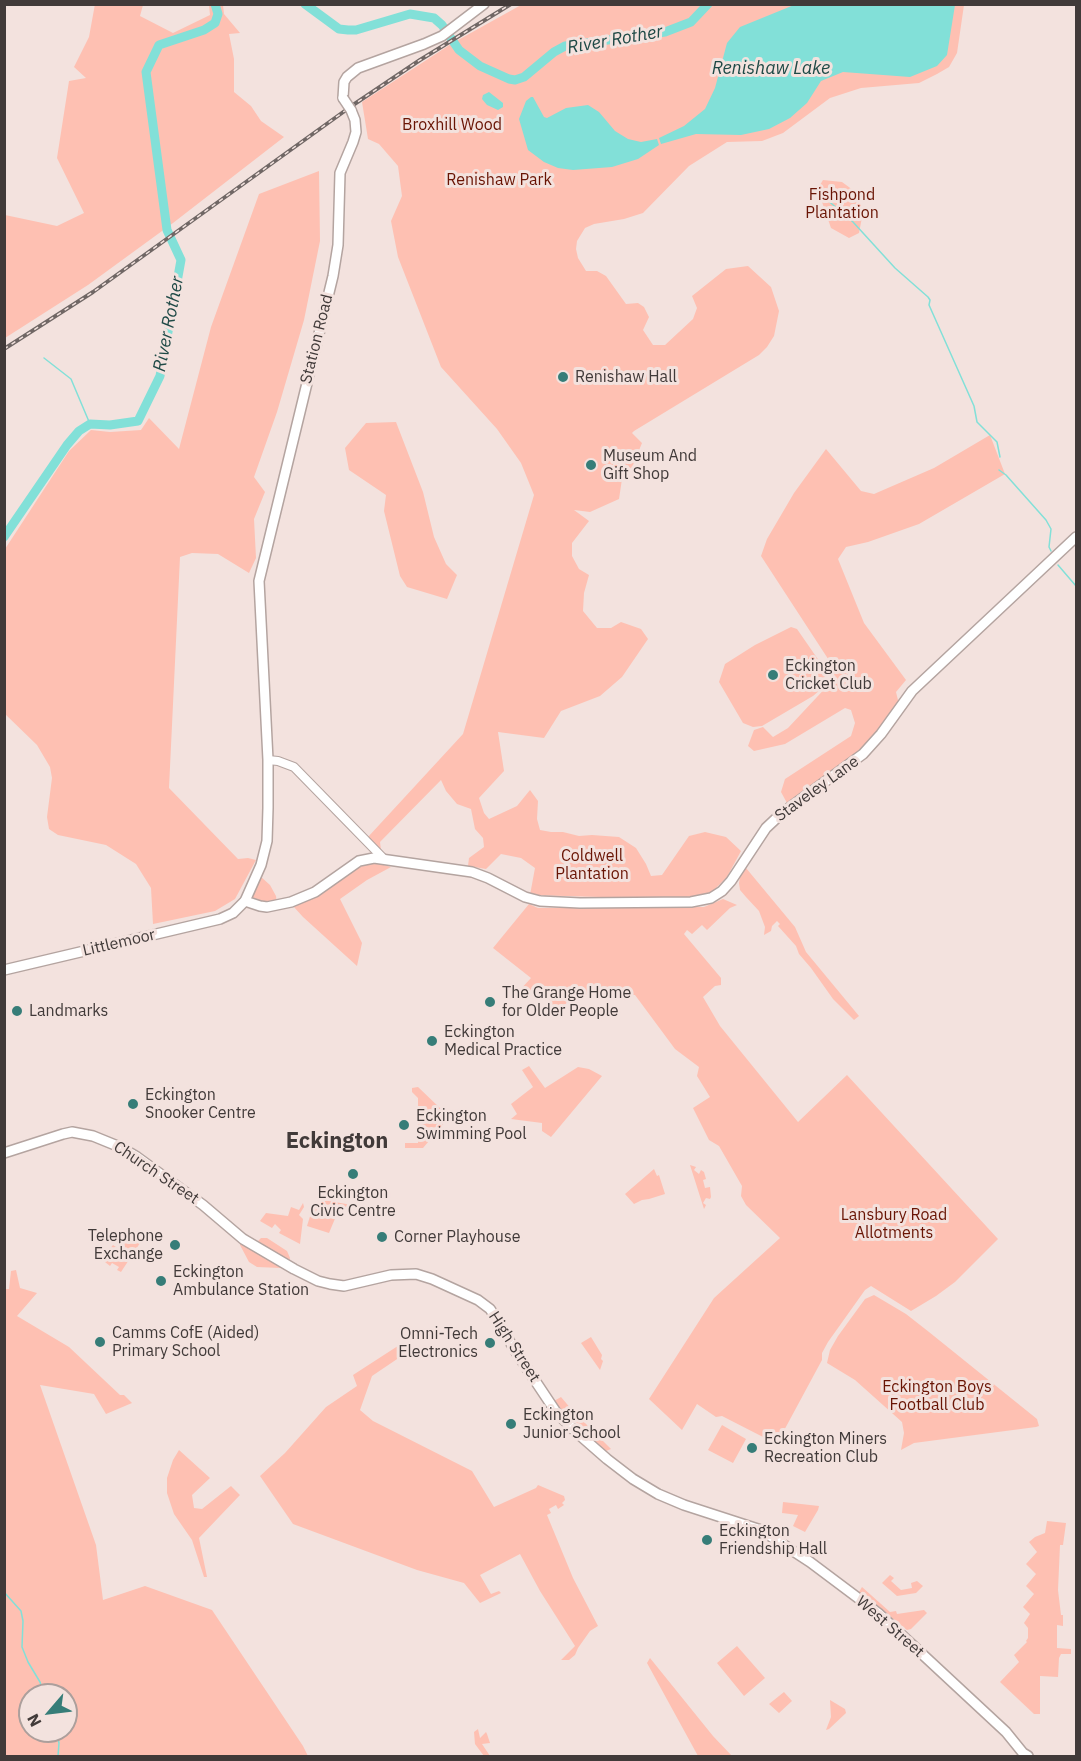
<!DOCTYPE html>
<style>
body{margin:0}
#map{position:relative;width:1081px;height:1761px;overflow:hidden;background:#f3e2de;font-family:"IBM Plex Sans",sans-serif}
canvas{display:block}
.frame{position:absolute;inset:0;border:6px solid #413a39;pointer-events:none}
.north{position:absolute;left:18px;top:1683px;width:60px;height:60px;box-sizing:border-box;background:#f3e2de;border:2px solid #ac9f9c;border-radius:50%;rotate:242deg;font-size:16px;font-weight:700;line-height:24px;text-align:center;color:#413a39}
.north::after{content:'';display:block;margin:auto;width:21px;height:27px;background:#367d78;clip-path:polygon(50% 0,100% 100%,50% 72%,0 100%)}
</style>
<div id="map">
<canvas width="1081" height="1761"></canvas>
<div class="frame"></div>
<div class="north">N</div>
</div>
<script>
const g = document.querySelector('canvas').getContext('2d');
g.lineJoin = 'round';
function fillPath(path, color) {
  g.fillStyle = color;
  g.fill(path, 'evenodd');
}
function shape(rows) {
  const path = new Path2D();
  for (const r of rows) {
    path.moveTo(r[0], r[1]);
    for (let i = 2; i < r.length; i += 2) path.lineTo(r[i], r[i + 1]);
  }
  return path;
}
function strokePath(path, color, width, dash) {
  g.strokeStyle = color;
  g.lineWidth = width;
  g.lineCap = dash ? 'butt' : 'round';
  g.setLineDash(dash || []);
  g.stroke(path);
}
function write(font, color, halo, rows, align = 'center') {
  g.font = font + ' "IBM Plex Sans",sans-serif';
  g.lineWidth = 6;
  g.setLineDash([]);
  g.textBaseline = 'middle';
  g.strokeStyle = halo;
  g.fillStyle = color;
  for (const [text, x, y, turn = 0] of rows) {
    g.save();
    g.translate(x, y);
    g.rotate((+turn || 0) * Math.PI / 180);
    g.textAlign = isNaN(turn) ? turn : align;
    if (halo) g.strokeText(text, 0, 0);
    g.fillText(text, 0, 0);
    g.restore();
  }
}
const green = shape([
 [95,4,143,5,140,16,173,33,210,15,209,5,223,5,224,14,240,33,229,34,234,59,234,92,251,106,261,121,284,137,173,223,88,285,5,338,5,215,57,226,84,213,57,158,69,81,86,78,74,67,89,37],
 [521,5,964,5,957,53,949,67,937,74,919,83,861,88,830,98,783,133,762,141,727,142,689,166,643,213,624,219,594,224,585,228,577,241,576,249,578,258,586,271,597,271,606,276,626,304,638,303,644,307,649,317,643,330,653,345,665,345,693,319,697,308,692,296,726,269,748,266,771,287,779,311,774,336,767,347,759,355,634,431,632,433,642,443,631,470,622,479,619,499,590,512,574,510,589,521,572,543,572,556,579,569,589,575,584,593,583,611,597,628,611,628,621,622,641,629,648,639,622,677,600,696,561,711,544,738,498,732,504,771,479,798,484,813,489,819,517,806,530,790,538,801,537,819,540,830,551,832,563,832,579,836,592,835,619,837,636,848,646,864,651,876,662,875,689,836,705,832,726,837,741,851,727,877,710,894,671,899,530,895,535,868,521,858,501,854,486,869,468,866,469,858,484,847,483,838,475,829,471,809,457,804,446,791,441,780,380,842,381,850,368,837,463,734,534,495,521,463,497,429,441,367,398,257,391,221,402,196,398,166,379,144,368,139,362,102,451,44],
 [319,171,320,241,304,320,277,412,254,477,265,492,254,519,256,558,249,573,218,554,192,553,180,557,169,788,238,859,248,858,256,860,235,899,215,911,153,924,151,888,136,864,106,845,58,835,49,829,47,817,52,778,50,767,37,745,5,714,5,549,69,451,91,430,110,432,141,430,149,418,179,449,211,327,259,194],
 [823,180,842,182,857,193,863,212,859,233,849,238,831,228,822,202,820,185],
 [396,422,423,492,434,537,446,564,457,575,447,599,407,587,400,576,384,511,386,495,349,470,345,448,366,423],
 [990,435,1005,474,919,524,868,542,846,547,838,559,864,623,906,680,896,692,899,704,871,742,855,756,787,803,781,792,785,779,851,736,855,723,851,710,845,708,785,744,754,751,748,746,754,730,763,727,773,737,788,728,831,682,834,668,761,556,767,539,794,493,826,449,861,491,874,494,934,468],
 [791,627,797,629,824,668,826,685,813,696,762,726,753,727,743,723,719,682,725,664,755,645],
 [377,863,391,867,367,880,340,899,362,943,357,966,303,917,293,906,316,896,354,869,367,864],
 [746,868,795,927,806,952,859,1016,854,1020,833,999,811,968,799,954,796,946,778,926,780,924,777,921,772,926,771,931,764,935,765,927,759,911,746,897,740,890,739,883,740,877],
 [260,876,270,885,276,896,277,903,265,903,251,899],
 [723,899,737,905,730,908,707,930,702,925,692,934,687,930,684,934,721,978,721,985,715,986,703,997,720,1026,798,1122,847,1075,998,1239,955,1282,936,1296,911,1311,871,1286,865,1290,828,1342,822,1353,822,1360,781,1436,765,1438,722,1416,716,1417,697,1404,682,1430,649,1399,714,1298,780,1238,746,1205,741,1196,742,1186,719,1146,709,1140,693,1108,710,1097,697,1076,699,1067,675,1049,635,995,574,995,557,1013,544,999,518,992,531,978,493,948,529,904,538,908,704,907],
 [529,1066,545,1088,578,1067,589,1069,602,1076,551,1137,542,1131,542,1123,511,1119,517,1114,511,1104,533,1087,522,1070],
 [418,1087,441,1109,445,1114,445,1122,423,1148,405,1148,405,1143,418,1143,418,1098,412,1092,412,1088],
 [690,1165,696,1167,694,1170,699,1174,701,1170,704,1172,706,1179,703,1180,705,1188,710,1187,711,1197,710,1199,706,1198,703,1203,706,1205,704,1209],
 [654,1169,657,1176,659,1175,665,1194,649,1199,642,1200,634,1204,625,1194],
 [323,1200,352,1205,351,1208,339,1209,329,1233,307,1226,312,1210,314,1210,315,1208,319,1208],
 [303,1203,304,1207,299,1215,303,1219,300,1244,279,1233,281,1230,275,1224,272,1228,260,1221,266,1213,288,1216,291,1207,299,1210],
 [127,1234,140,1243,121,1272,117,1270,119,1267,112,1263,110,1266,105,1262,103,1254,107,1249,109,1250,113,1245,119,1249],
 [261,1238,267,1238,287,1251,290,1258,289,1261,258,1241],
 [241,1242,259,1254,281,1268,257,1267,249,1262,240,1245],
 [16,1270,20,1288,37,1293,17,1316,69,1347,120,1395,124,1395,132,1403,106,1414,94,1394,40,1385,96,1545,103,1600,145,1586,212,1610,303,1746,308,1756,5,1756,4,1289,9,1289,11,1271],
 [30,1695,66,1695,66,1731,30,1731],
 [874,1295,906,1314,929,1332,1037,1419,1039,1426,1036,1427,914,1443,901,1450,904,1433,902,1422,855,1380,827,1363,830,1350,838,1336,865,1299],
 [591,1337,602,1355,601,1359,603,1361,600,1370,581,1343],
 [404,1342,409,1351,372,1376,360,1410,373,1421,472,1471,494,1507,536,1488,538,1485,564,1496,565,1500,562,1503,564,1505,558,1509,556,1505,549,1509,551,1513,547,1515,573,1578,598,1626,590,1631,578,1648,575,1655,569,1660,561,1660,575,1646,540,1591,520,1554,480,1575,491,1594,499,1591,501,1593,480,1603,464,1583,417,1570,293,1524,260,1476,285,1453,326,1407,357,1386,353,1375],
 [561,1397,572,1410,611,1449,606,1451,601,1447,600,1448,565,1415,554,1401],
 [722,1425,746,1439,733,1463,708,1450],
 [179,1450,210,1478,192,1495,194,1508,202,1509,231,1486,240,1495,199,1538,207,1577,204,1577,192,1540,174,1514,167,1493,167,1478,173,1460],
 [783,1502,819,1506,818,1510,805,1532,793,1526,798,1515,782,1513],
 [1047,1521,1066,1523,1063,1545,1060,1545,1058,1590,1061,1615,1063,1615,1063,1626,1057,1625,1057,1648,1071,1649,1071,1654,1061,1654,1059,1658,1058,1677,1040,1676,1040,1714,1034,1714,1000,1682,1019,1662,1014,1655,1027,1642,1026,1641,1028,1638,1028,1628,1024,1623,1030,1614,1023,1607,1034,1594,1026,1586,1036,1574,1026,1564,1037,1552,1029,1542,1035,1537,1045,1533],
 [890,1575,894,1578,891,1581,901,1590,912,1588,911,1583,917,1581,923,1586,916,1593,897,1596,882,1583],
 [862,1587,890,1612,896,1611,897,1614,924,1610,927,1613,911,1629,907,1630,859,1592],
 [737,1646,765,1678,744,1696,717,1663],
 [650,1658,713,1736,732,1756,698,1756,647,1663],
 [784,1692,792,1701,779,1713,769,1704],
 [830,1700,845,1709,846,1713,829,1729,826,1730,831,1717],
 [478,1729,480,1738,486,1732,487,1734,490,1743,482,1744,490,1756,484,1756,475,1744,474,1732]
]);
const water = shape([
 [794,5,955,5,947,55,937,66,910,77,843,72,821,81,807,103,790,118,769,129,741,135,696,134,661,144,659,138,684,126,705,109,715,88,727,43,740,27],
 [489,92,503,103,503,107,498,110,487,105,482,99,483,95],
 [531,97,533,97,544,117,547,118,566,108,588,105,599,112,615,131,628,139,641,142,657,139,659,145,638,159,612,167,573,170,558,168,544,162,528,150,519,119,526,101]
]);
const stream = shape([
 [825,198,853,222,895,268,928,297,930,300,929,305,974,406,977,422,997,442,1000,457],
 [44,358,71,379,90,424],
 [999,470,1006,475,1046,520,1051,529,1049,547,1051,551],
 [1058,565,1076,586],
 [4,1592,21,1611,23,1621,22,1647,28,1662,40,1682,44,1695],
 [56,1731,59,1743,58,1756]
]);
const river = shape([
 [305,4,339,29,348,30,356,30,410,14,434,18,442,25,459,50,480,66,509,79,515,80,524,77,554,52,565,46,665,32,691,22,708,4],
 [4,537,67,445,79,431,90,424,110,425,138,421,160,376,181,260,167,230,146,72,159,45,204,30,215,23,218,14,215,4]
]);
const tertiary = shape([
 [268,760,278,761,294,767,383,858]
]);
const secondary = shape([
 [245,901,260,906,267,907,291,902,315,892,359,861,374,858,472,872,488,878,525,897,540,901,580,903,691,902,711,898,722,891,731,881,766,828,782,813,863,754,881,734,912,691,1076,537],
 [4,1153,63,1134,72,1132,93,1136,120,1147,137,1157,203,1205,243,1239,294,1269,318,1281,330,1284,344,1286,391,1275,416,1274,432,1279,478,1300,490,1309,494,1315,516,1352,556,1412,575,1431,607,1459,633,1479,658,1494,684,1505,761,1530,810,1562,878,1613,1006,1732,1023,1753,1028,1756]
]);
const primary = shape([
 [343,98,344,82,347,77,358,68,424,44,442,36,484,4],
 [4,970,220,919,233,913,245,901,261,865,267,841,268,808,268,760,259,581,333,276,338,245,340,173,353,142,356,132,355,120,351,110]
]);
const rail = shape([
 [4,349,93,292,353,105,420,60,511,4]
]);
const primaryBridge = shape([
 [343,98,351,110]
]);
const markers = [
 [563,377,6,"#367d78"],
 [591,465,6,"#367d78"],
 [773,675,6,"#367d78"],
 [490,1002,6,"#367d78"],
 [17,1011,6,"#367d78"],
 [432,1041,6,"#367d78"],
 [133,1104,6,"#367d78"],
 [404,1125,6,"#367d78"],
 [353,1174,6,"#367d78"],
 [382,1237,6,"#367d78"],
 [175,1245,6,"#367d78"],
 [161,1281,6,"#367d78"],
 [100,1342,6,"#367d78"],
 [490,1343,6,"#367d78"],
 [511,1424,6,"#367d78"],
 [752,1448,6,"#367d78"],
 [707,1540,6,"#367d78"]
];
const parkNames = [
 ["Broxhill Wood",452,125],
 ["Renishaw Park",499,180],
 ["Fishpond",842,195],
 ["Plantation",842,213],
 ["Coldwell",592,856],
 ["Plantation",592,874],
 ["Lansbury Road",894,1215],
 ["Allotments",894,1233],
 ["Eckington Boys",937,1387],
 ["Football Club",937,1405]
];
const streetNames = [
 ["Station Road",317,339,-76],
 ["Staveley Lane",817,789,-36],
 ["Littlemoor",119,943,-13],
 ["Church Street",156,1173,34],
 ["High Street",514,1347,57],
 ["West Street",890,1627,41]
];
const poiNames = [
 ["Renishaw Hall",575,377],
 ["Museum And",603,456],
 ["Gift Shop",603,474],
 ["Eckington",785,666],
 ["Cricket Club",785,684],
 ["The Grange Home",502,993],
 ["for Older People",502,1011],
 ["Landmarks",29,1011],
 ["Eckington",444,1032],
 ["Medical Practice",444,1050],
 ["Eckington",145,1095],
 ["Snooker Centre",145,1113],
 ["Eckington",416,1116],
 ["Swimming Pool",416,1134],
 ["Eckington",353,1193,"center"],
 ["Civic Centre",353,1211,"center"],
 ["Telephone",163,1236,"right"],
 ["Exchange",163,1254,"right"],
 ["Corner Playhouse",394,1237],
 ["Eckington",173,1272],
 ["Ambulance Station",173,1290],
 ["Camms CofE (Aided)",112,1333],
 ["Primary School",112,1351],
 ["Omni-Tech",478,1334,"right"],
 ["Electronics",478,1352,"right"],
 ["Eckington",523,1415],
 ["Junior School",523,1433],
 ["Eckington Miners",764,1439],
 ["Recreation Club",764,1457],
 ["Eckington",719,1531],
 ["Friendship Hall",719,1549]
];
const waterNames = [
 ["River Rother",615,40,-10],
 ["Renishaw Lake",771,69],
 ["River Rother",169,324,-79]
];
const districtNames = [
 ["Eckington",337,1142]
];
fillPath(green, '#fec0b2');
fillPath(water, '#82e0d8');
strokePath(stream, '#82e0d8', 1.5);
strokePath(river, '#82e0d8', 9);
strokePath(tertiary, '#b4a4a0', 10);
strokePath(secondary, '#b4a4a0', 12);
strokePath(primary, '#b4a4a0', 12);
strokePath(tertiary, '#fff', 8);
strokePath(secondary, '#fff', 9);
strokePath(primary, '#fff', 9);
strokePath(rail, '#706765', 4);
strokePath(rail, '#f3e2de', 1.5, [4.5]);
strokePath(primaryBridge, '#b4a4a0', 12, []);
strokePath(primaryBridge, '#fff', 9);
for (const [x, y, r, color] of markers) {
  const dot = new Path2D();
  dot.arc(x, y, r, 0, 2 * Math.PI);
  g.fillStyle = color;
  g.fill(dot);
  strokePath(dot, '#f3e2de', 2);
}
write('16px', '#691404', '#f3e2de', parkNames);
write('16px', '#413a39', '#f3e2de', streetNames);
write('16px', '#413a39', '#f3e2de', poiNames, 'left');
write('italic 18px', '#1e4946', '#f3e2de', waterNames);
write('bold 22px', '#413a39', '#f3e2de', districtNames);
</script>
